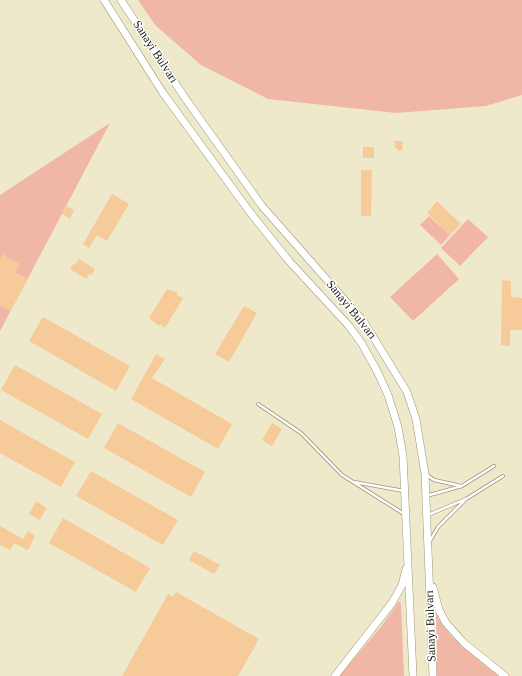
<!DOCTYPE html>
<meta charset="utf-8">
<style>
body{margin:0}
canvas{display:block;background:#efe9cb}
</style>
<canvas width="522" height="676"></canvas>
<script>
const g = document.querySelector('canvas').getContext('2d');
g.lineJoin = 'round';
function fillPath(path, color) {
  g.fillStyle = color;
  g.fill(path, 'evenodd');
}
function shape(rows) {
  const path = new Path2D();
  for (const r of rows) {
    path.moveTo(r[0], r[1]);
    for (let i = 2; i < r.length; i += 2) path.lineTo(r[i], r[i + 1]);
  }
  return path;
}
function strokePath(path, color, width, dash) {
  g.strokeStyle = color;
  g.lineWidth = width;
  g.lineCap = dash ? 'butt' : 'round';
  g.setLineDash(dash || []);
  g.stroke(path);
}
function write(font, color, halo, rows, align = 'center') {
  g.font = font + ' "Times New Roman",serif';
  g.lineWidth = 3;
  g.setLineDash([]);
  g.textBaseline = 'middle';
  g.strokeStyle = halo;
  g.fillStyle = color;
  for (const [text, x, y, turn = 0] of rows) {
    g.save();
    g.translate(x, y);
    g.rotate((+turn || 0) * Math.PI / 180);
    g.textAlign = isNaN(turn) ? turn : align;
    if (halo) g.strokeText(text, 0, 0);
    g.fillText(text, 0, 0);
    g.restore();
  }
}
const green = shape([
 [138,0,522,0,522,95,486,106,396,113,268,99,201,65,156,26],
 [110,123,0,331,0,195],
 [429,216,450,235,441,245,420,225],
 [468,219,488,237,460,266,441,248],
 [437,254,459,279,413,321,390,297],
 [399,601,401,604,404,676,339,676,380,628],
 [436,609,439,619,451,636,498,676,437,676]
]);
const building = shape([
 [394,141,403,141,402,150,398,151,397,148,395,148],
 [363,147,374,147,374,158,363,158],
 [361,170,372,170,371,216,361,216],
 [112,194,129,204,107,241,97,235,89,248,83,244],
 [437,201,461,224,450,235,427,213],
 [67,206,74,210,70,219,62,214],
 [3,254,20,264,15,272,28,279,10,311,0,305,0,259],
 [79,259,95,269,92,275,90,273,86,279,70,269,73,264,75,265],
 [502,280,511,281,511,297,522,298,522,330,510,330,510,346,501,345],
 [167,289,178,293,177,295,183,298,165,328,160,324,159,326,149,318],
 [244,306,257,313,229,362,215,354],
 [43,317,130,366,116,391,29,341],
 [156,354,165,359,152,378,232,424,218,449,131,399],
 [15,365,102,414,88,439,1,390],
 [0,420,75,462,61,487,0,453],
 [118,423,205,472,191,497,104,448],
 [272,423,282,429,272,446,262,440],
 [91,471,178,520,163,545,76,496],
 [36,501,47,508,40,520,29,514],
 [63,518,150,568,136,592,49,543],
 [0,526,23,539,28,531,35,536,28,550,14,543,10,550,0,545],
 [194,551,220,565,214,574,189,560],
 [176,592,259,639,238,676,122,676,168,594,173,597]
]);
const lane = shape([
 [258,404,301,433,342,475,404,514],
 [427,475,434,480,461,486],
 [354,482,404,491],
 [426,496,462,486,494,466],
 [428,515,466,499,503,476],
 [430,541,438,527,464,501]
]);
const primary = shape([
 [104,0,163,93,249,211,289,261,349,326,362,344,377,371,388,395,398,427,403,456,413,676],
 [121,0,185,98,262,206,364,322,407,392,416,419,425,474,433,676],
 [433,587,439,610,446,623,464,643,505,676],
 [335,676,392,603,402,585,406,569]
]);
const streetNames = [
 ["Sanayi Bulvarı",155,52,57],
 ["Sanayi Bulvarı",351,310,51],
 ["Sanayi Bulvarı",431,626,-92]
];
fillPath(green, '#f1b7a6');
fillPath(building, '#f7ca9a');
strokePath(lane, '#9d987b', 4);
strokePath(primary, '#9d987b', 8);
strokePath(lane, '#fff', 2.5);
strokePath(primary, '#fff', 7);
write('12px', '#222014', '#fff', streetNames);
</script>
